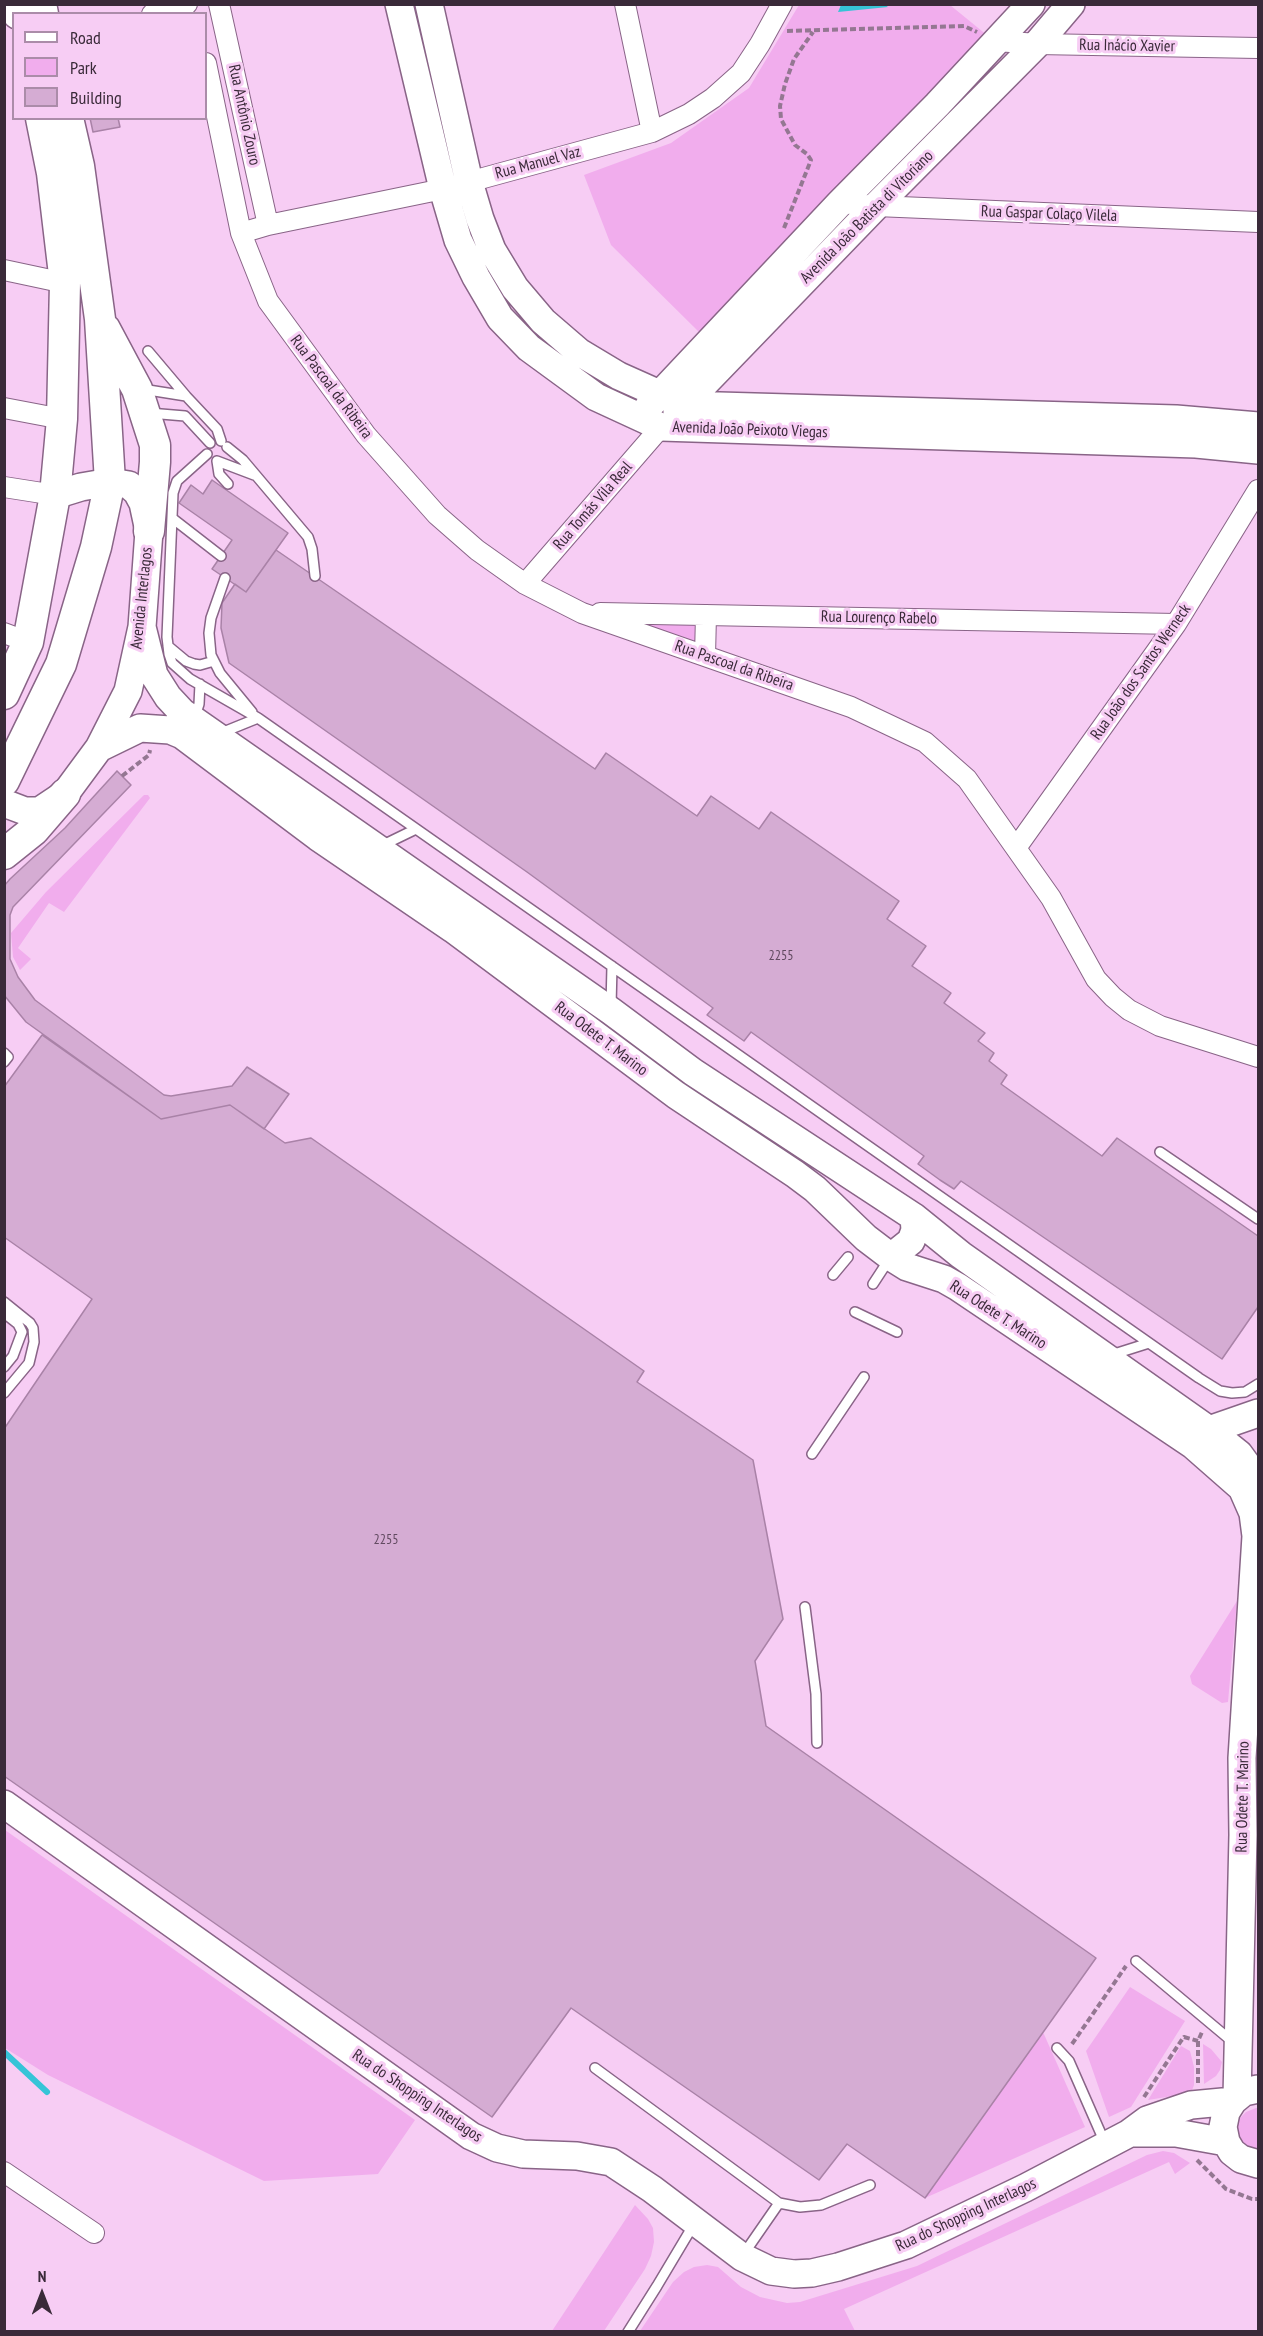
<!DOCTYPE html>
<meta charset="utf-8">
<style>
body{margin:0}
#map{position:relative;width:1263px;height:2336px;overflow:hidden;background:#f7cdf4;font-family:"PT Sans Narrow",sans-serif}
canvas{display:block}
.frame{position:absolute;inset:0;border:6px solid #3a2a39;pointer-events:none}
.legend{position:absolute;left:12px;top:12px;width:195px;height:108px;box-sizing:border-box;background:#f7cdf4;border:2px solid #ab8ca9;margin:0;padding:8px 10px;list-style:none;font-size:18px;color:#3a2a39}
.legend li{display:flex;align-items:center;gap:12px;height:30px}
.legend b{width:30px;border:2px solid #ab8ca9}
.north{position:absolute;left:12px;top:2264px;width:60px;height:60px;-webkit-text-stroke:4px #f7cdf4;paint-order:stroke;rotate:0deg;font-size:16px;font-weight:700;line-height:24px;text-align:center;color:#3a2a39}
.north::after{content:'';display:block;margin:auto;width:21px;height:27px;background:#3a2a39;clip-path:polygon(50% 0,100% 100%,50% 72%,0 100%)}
</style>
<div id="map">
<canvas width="1263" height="2336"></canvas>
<div class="frame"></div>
<ul class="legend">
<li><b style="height:8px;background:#fff"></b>Road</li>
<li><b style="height:16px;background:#f1aded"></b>Park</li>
<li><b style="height:16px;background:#d5acd3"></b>Building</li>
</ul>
<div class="north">N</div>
</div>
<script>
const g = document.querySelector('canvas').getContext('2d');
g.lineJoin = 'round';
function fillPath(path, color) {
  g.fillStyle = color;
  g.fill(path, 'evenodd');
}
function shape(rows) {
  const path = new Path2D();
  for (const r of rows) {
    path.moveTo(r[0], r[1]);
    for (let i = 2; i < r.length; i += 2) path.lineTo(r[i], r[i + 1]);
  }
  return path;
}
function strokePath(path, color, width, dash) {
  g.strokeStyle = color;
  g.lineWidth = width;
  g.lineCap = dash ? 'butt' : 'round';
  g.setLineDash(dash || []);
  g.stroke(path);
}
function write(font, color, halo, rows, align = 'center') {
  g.font = font + ' "PT Sans Narrow",sans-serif';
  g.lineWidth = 6;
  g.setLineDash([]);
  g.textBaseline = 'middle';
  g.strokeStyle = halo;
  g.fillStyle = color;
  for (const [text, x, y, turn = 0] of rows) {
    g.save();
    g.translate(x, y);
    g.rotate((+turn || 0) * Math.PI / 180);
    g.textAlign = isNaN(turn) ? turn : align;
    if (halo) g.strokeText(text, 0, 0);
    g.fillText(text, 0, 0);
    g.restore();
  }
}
const green = shape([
 [799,5,950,5,988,36,699,332,611,245,584,175,671,143,749,88],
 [630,623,704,623,703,649],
 [144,795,148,795,150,798,64,912,49,903,18,948,31,959,20,970,13,957,11,933,46,892],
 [1237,1601,1228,1702,1222,1703,1192,1684,1190,1676],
 [5,1830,415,2120,378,2174,264,2181,48,2075,5,2048],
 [1130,1987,1185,2021,1131,2107,1109,2117,1086,2051],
 [1043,2032,1085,2127,925,2198],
 [1203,2044,1211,2049,1222,2062,1220,2070,1216,2076,1204,2084],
 [1181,2046,1190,2051,1194,2067,1194,2085,1191,2093,1148,2100],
 [1256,2108,1258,2108,1258,2156,1242,2150,1235,2130,1238,2120,1246,2112],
 [1163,2151,1174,2153,1190,2163,1175,2174,1169,2162,844,2309,855,2331,640,2331,673,2282,684,2272,694,2267,707,2265,718,2267,741,2287,760,2297,787,2303,800,2302,917,2266,1147,2155],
 [635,2205,648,2219,653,2228,654,2242,651,2256,645,2269,604,2331,552,2331]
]);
const water = shape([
 [841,5,885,5,888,7,838,12]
]);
const stream = shape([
 [4,2052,47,2092]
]);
const building = shape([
 [90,118,118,118,120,127,93,132,90,118],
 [212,480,288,533,246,592,212,569,232,540,179,503,191,485,203,494,212,480],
 [276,550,595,769,606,753,697,816,711,796,759,829,771,812,899,901,887,919,926,946,912,966,951,993,944,1003,985,1033,978,1041,994,1053,989,1061,1007,1075,1001,1084,1102,1156,1117,1138,1258,1236,1258,1307,1222,1359,961,1181,954,1189,940,1180,918,1164,924,1156,751,1032,744,1041,707,1015,713,1008,527,872,229,663,221,628,222,603,235,584,246,592,276,550],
 [117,771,131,785,13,907,10,915,10,959,18,977,35,1000,164,1095,171,1096,232,1086,247,1067,289,1094,264,1129,230,1105,161,1119,26,1022,4,995,4,886,10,879,65,828,117,771],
 [42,1035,161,1119,230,1105,285,1143,311,1138,644,1371,637,1382,753,1460,783,1619,755,1661,766,1726,1096,1958,925,2198,847,2144,819,2180,571,2008,492,2117,4,1776,4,1429,92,1299,4,1237,4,1087,42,1035]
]);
const path = shape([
 [787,31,964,26,977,32],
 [784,228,811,160,807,154,795,145,781,119,780,106,785,84,794,59,813,32],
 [122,776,149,755,150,750],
 [1072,2044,1126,1966],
 [1198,2083,1198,2041,1202,2032],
 [1144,2097,1181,2041,1184,2037,1198,2041],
 [1197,2160,1226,2189,1252,2199,1258,2199]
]);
const lane = shape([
 [148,351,186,396],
 [142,389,186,396,217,429,221,441],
 [149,413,185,416,210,443],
 [227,447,243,460,308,537,312,549,315,576],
 [207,454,177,481,173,493,167,637,169,654,172,663,190,679,258,718,1199,1378,1220,1391,1232,1393,1245,1392,1258,1384],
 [228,484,219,474,217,461,254,475],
 [172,518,221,556],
 [225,578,211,618,209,633,211,655,220,673,252,712],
 [168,646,186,661,194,664,200,665,214,661],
 [195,716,199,704,200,684],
 [221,733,258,718],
 [381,846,416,829],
 [611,1006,612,966],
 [4,1053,8,1057,4,1062],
 [1160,1152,1258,1219],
 [833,1275,848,1257],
 [873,1284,890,1258],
 [4,1302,30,1323,33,1328,34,1342,29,1363,4,1393],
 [855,1312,897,1332],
 [4,1313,18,1324,22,1332,13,1356,4,1367],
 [1111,1355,1149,1343],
 [812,1454,864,1377],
 [805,1607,816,1694,817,1743],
 [1136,1961,1234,2043],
 [1057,2048,1069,2061,1105,2143],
 [595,2068,779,2203,800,2207,821,2205,870,2185],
 [743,2255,779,2203],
 [628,2332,657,2286,694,2224]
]);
const street = shape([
 [219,4,268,225],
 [625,4,652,132],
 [152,14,187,4],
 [997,41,1037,44,1258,48],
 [206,63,241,233,268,301,366,435,437,515,477,550,525,584,582,613,851,707,925,742,967,779,1051,898,1096,979,1113,997,1129,1010,1160,1026,1258,1057],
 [840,203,876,206,1258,222],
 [241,233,268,225,443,189,652,132,689,114,713,98,741,73,760,44,782,4],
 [4,270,65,283],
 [4,408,62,419],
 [4,487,55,495],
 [525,584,661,427],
 [600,613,1176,624],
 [4,633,28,642],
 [705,656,706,615],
 [1016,848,1176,624,1258,490],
 [4,2172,94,2233]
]);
const secondary = shape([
 [399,4,443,189,458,240,476,277,500,318,529,348,596,397,661,427,1196,444,1258,450],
 [429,4,469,182,480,219,492,250,515,288,543,321,579,352,619,376,684,405,1176,419,1258,426],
 [649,406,840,203,937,105,1031,4],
 [677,412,876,206,1037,44,1071,4],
 [142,627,154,675,168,697,182,712,611,1011,693,1072,914,1217,961,1255,1209,1430,1239,1454,1258,1480],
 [99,748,140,728,170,730,182,735,318,837,453,929,676,1095,795,1174,815,1189,866,1238,891,1257,907,1267,944,1279,958,1287,1193,1445,1242,1488,1253,1513,1256,1536,1242,1758,1243,1835,1237,2097],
 [4,803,25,811,36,811,41,810,65,794,99,748,128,691,142,627,149,531,143,503,137,492,129,485,110,482,81,487,55,495],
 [891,1257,911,1241,915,1230,914,1217],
 [1200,1438,1209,1430,1258,1413],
 [4,1804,471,2136,497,2148,523,2154,577,2156,611,2162,652,2189,742,2257,771,2271,794,2274,812,2273,838,2267,906,2245,1025,2188,1128,2134,1147,2120,1191,2105,1233,2101],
 [1258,2089,1244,2092,1233,2101,1226,2112,1223,2127,1226,2142,1232,2152,1241,2159,1258,2164],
 [1132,2133,1176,2133,1226,2142]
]);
const primary = shape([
 [17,4,18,14],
 [41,4,43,14],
 [105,329,137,389,155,445,155,462,149,531],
 [4,694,28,642,55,495,62,419,65,283,52,173,41,118],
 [4,781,61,664,96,547,110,482,100,319,79,166,68,118],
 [4,854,34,830,65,794]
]);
const numberNames = [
 ["2255",781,956],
 ["2255",386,1540]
];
const streetNames = [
 ["Rua Inácio Xavier",1127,46,1],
 ["Rua Antônio Zouro",244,115,78],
 ["Rua Manuel Vaz",538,163,-15],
 ["Rua Gaspar Colaço Vilela",1049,214,2],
 ["Avenida João Batista di Vitoriano",867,217,-45],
 ["Rua Pascoal da Ribeira",331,387,53],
 ["Avenida João Peixoto Viegas",750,430,2],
 ["Rua Tomás Vila Real",593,506,-49],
 ["Avenida Interlagos",142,598,-84],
 ["Rua Lourenço Rabelo",879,618,1],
 ["Rua Pascoal da Ribeira",734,666,19],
 ["Rua João dos Santos Werneck",1141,672,-55],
 ["Rua Odete T. Marino",601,1039,37],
 ["Rua Odete T. Marino",998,1315,33],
 ["Rua Odete T. Marino",1243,1797,-89],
 ["Rua do Shopping Interlagos",417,2096,34],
 ["Rua do Shopping Interlagos",966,2215,-25]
];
fillPath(green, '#f1aded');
fillPath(water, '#36c4d7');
strokePath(stream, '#36c4d7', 6);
fillPath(building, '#d5acd3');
strokePath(building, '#a982a7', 1.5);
strokePath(lane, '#896487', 12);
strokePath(street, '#896487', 22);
strokePath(secondary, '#896487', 30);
strokePath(primary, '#896487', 33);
strokePath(path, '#947792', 4, [6, 3]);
strokePath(lane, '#fff', 9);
strokePath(street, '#fff', 20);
strokePath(secondary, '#fff', 27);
strokePath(primary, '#fff', 30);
write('14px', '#614a60', null, numberNames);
write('16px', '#3a2a39', '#f7cdf4', streetNames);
</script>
